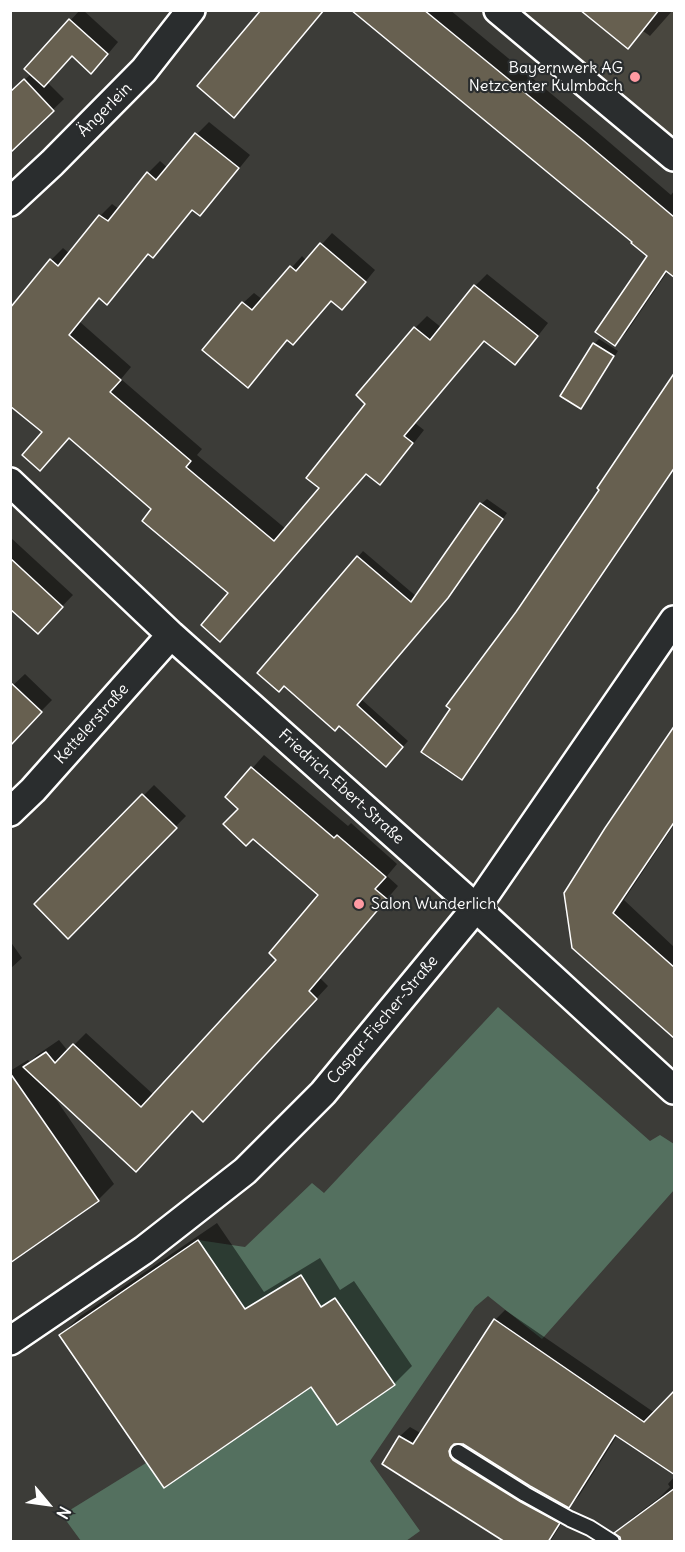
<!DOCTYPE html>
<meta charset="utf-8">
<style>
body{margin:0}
#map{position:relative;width:685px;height:1552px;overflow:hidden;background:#3c3c38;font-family:Delius,sans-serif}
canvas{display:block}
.frame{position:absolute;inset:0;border:12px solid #fff;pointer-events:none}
.north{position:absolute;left:18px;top:1474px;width:60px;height:60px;-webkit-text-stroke:4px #2a2d2e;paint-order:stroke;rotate:119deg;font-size:16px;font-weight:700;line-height:24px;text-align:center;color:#fff}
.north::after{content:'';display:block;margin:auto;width:21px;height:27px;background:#fff;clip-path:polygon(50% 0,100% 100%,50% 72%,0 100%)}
</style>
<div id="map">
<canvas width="685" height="1552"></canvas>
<div class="frame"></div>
<div class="north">N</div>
</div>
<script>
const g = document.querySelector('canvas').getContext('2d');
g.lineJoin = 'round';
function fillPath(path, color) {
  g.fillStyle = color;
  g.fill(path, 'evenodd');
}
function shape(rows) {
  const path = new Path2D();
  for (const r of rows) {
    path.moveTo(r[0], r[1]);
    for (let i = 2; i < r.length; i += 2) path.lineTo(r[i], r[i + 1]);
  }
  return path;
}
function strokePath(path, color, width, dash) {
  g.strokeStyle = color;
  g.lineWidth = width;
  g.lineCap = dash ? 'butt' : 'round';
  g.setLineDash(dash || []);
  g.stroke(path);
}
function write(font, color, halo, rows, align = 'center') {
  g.font = font + ' Delius,sans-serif';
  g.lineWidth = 4.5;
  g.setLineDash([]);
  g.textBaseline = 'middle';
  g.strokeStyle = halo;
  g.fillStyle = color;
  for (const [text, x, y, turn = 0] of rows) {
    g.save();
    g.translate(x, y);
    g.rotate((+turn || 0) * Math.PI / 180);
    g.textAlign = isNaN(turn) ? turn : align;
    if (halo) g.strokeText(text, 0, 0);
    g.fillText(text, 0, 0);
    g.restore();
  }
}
const built = shape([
 [517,11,674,11,674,144]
]);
const green = shape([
 [498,1007,650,1141,660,1135,674,1144,674,1190,542,1339,488,1296,475,1307,370,1461,420,1531,406,1541,81,1541,62,1515,146,1463,59,1335,198,1240,245,1247,312,1183,324,1193]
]);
const shadow = shape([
 [80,10,83,10,118,42,102,61,72,55,47,82,64,99,10,151,10,94,31,74,26,69],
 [263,10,324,10,245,105,234,116],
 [353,10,450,10,595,130,671,195,674,191,674,276,668,271,626,333,615,344,649,255],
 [599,10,673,10,650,36,643,31,628,47],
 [209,122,250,155,212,202,200,214,193,209,165,244,153,256,149,253,119,291,107,303,100,297,80,322,131,367,121,379,202,449,197,455,286,529,322,488,367,404,358,395,415,328,427,316,442,328,475,286,487,274,548,323,526,351,515,363,485,340,415,423,424,430,392,471,380,483,367,472,230,593,153,509,70,437,44,432,51,260,63,248,70,254,100,216,112,204,119,209,148,173,160,161,168,168,197,134],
 [332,233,375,270,353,297,332,300,288,339,258,375,243,303,254,293,263,300,302,256,307,261],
 [599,339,618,351,586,402,581,407,594,344],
 [674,376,674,470,472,767,461,778,518,613,601,489],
 [487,499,507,513,453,591,361,699,408,741,386,765,340,724,284,684,259,673,363,551,417,597,481,504],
 [10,537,73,595,48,621,10,607],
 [25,674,52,700,10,743,10,688],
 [674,729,674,825,624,900,674,947,674,1037,565,894],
 [264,755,348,826,351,823,397,864,387,876,398,886,320,978,328,986,215,1108,192,1110,148,1158,51,1092,114,1184,98,1200,10,1261,10,1071,28,1060,30,1062,37,1055,59,1040,68,1051,86,1033,154,1095,278,960,320,895,240,808,227,797],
 [154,785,186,816,68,937,36,904],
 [10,941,22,958,10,969],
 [217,1223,264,1292,320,1258,340,1290,354,1281,412,1366,394,1384,311,1385,61,1335,79,1317],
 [505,1310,655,1413,674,1474,618,1434,579,1496,569,1506,463,1443,458,1442,463,1450,568,1513,550,1542,507,1542,384,1463,400,1436,410,1427,422,1434,495,1320],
 [674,1477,674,1542,622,1528,632,1518,659,1498,670,1487,668,1484]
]);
const building = shape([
 [261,10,324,10,234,118,197,86,261,10],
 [351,10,424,10,584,141,674,217,675,215,675,278,666,271,615,346,595,332,647,256,631,243,632,242,351,10],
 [580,10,659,10,628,49,580,10],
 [69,19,108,54,91,74,72,56,44,87,24,69,69,19],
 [24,79,54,111,10,153,10,92,24,79],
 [195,133,239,168,200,216,192,210,153,258,148,254,107,305,99,298,69,335,121,380,110,392,191,461,186,467,274,541,319,488,306,478,365,404,356,395,414,327,430,340,474,285,538,336,515,365,484,341,404,436,413,443,380,485,366,474,220,642,201,625,228,593,142,521,151,509,69,438,40,471,22,455,42,432,10,406,10,308,50,259,58,266,99,215,108,221,147,172,156,180,195,133],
 [320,243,366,282,342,310,331,301,293,345,287,340,248,388,202,350,242,302,252,310,290,266,296,271,320,243],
 [593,343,614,356,581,409,560,396,593,343],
 [675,372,675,467,462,780,421,752,450,709,446,706,516,612,599,490,597,488,675,372],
 [480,503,503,519,448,598,357,705,403,747,386,767,339,726,335,731,284,686,279,692,257,673,357,556,411,602,480,503],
 [10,558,63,607,38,634,10,609,10,558],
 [10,682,42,712,10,746,10,682],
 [675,725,675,821,613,913,675,968,675,1039,572,948,564,893,605,828,675,725],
 [251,767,334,838,337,835,386,877,375,889,387,899,309,991,317,999,203,1122,192,1111,136,1172,23,1067,46,1052,55,1063,73,1044,141,1107,276,960,269,953,318,895,253,839,246,846,223,824,238,809,225,797,251,767],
 [142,794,177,828,68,939,34,904,142,794],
 [10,1073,99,1201,10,1263,10,1073],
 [198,1240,245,1309,301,1275,321,1307,335,1298,395,1385,337,1425,311,1387,164,1488,59,1335,198,1240],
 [494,1319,644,1422,675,1390,675,1475,615,1435,569,1508,530,1486,463,1444,454,1444,451,1447,449,1451,450,1456,453,1460,521,1502,560,1523,548,1542,505,1542,382,1464,399,1436,413,1444,494,1319],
 [675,1488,675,1542,621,1542,620,1537,614,1533,675,1488]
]);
const service = shape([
 [458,1452,525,1494,570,1519,590,1528,612,1542]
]);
const minor = shape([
 [498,10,674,157],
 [10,202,52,163,144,70,191,10],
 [10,482,171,635,476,908,674,1090],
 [10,812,33,790,171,635],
 [10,1341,144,1250,245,1171,323,1093,476,908,674,620]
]);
const markers = [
 [635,77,6,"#ff9aa2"],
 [359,904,6,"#ff9aa2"]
];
const poiNames = [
 ["Bayernwerk AG",623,68],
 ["Netzcenter Kulmbach",623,86],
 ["Salon Wunderlich",371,904,"left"]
];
const streetNames = [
 ["Ängerlein",105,110,-45],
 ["Kettelerstraße",92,724,-48],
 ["Friedrich-Ebert-Straße",341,787,42],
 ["Caspar-Fischer-Straße",383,1020,-50]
];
fillPath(built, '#49473f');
fillPath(green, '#54705f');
fillPath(shadow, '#0007');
fillPath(building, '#676050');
strokePath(building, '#fff', 1.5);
strokePath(service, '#fff', 18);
strokePath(minor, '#fff', 32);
strokePath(service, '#2a2d2e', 14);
strokePath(minor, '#2a2d2e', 27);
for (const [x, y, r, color] of markers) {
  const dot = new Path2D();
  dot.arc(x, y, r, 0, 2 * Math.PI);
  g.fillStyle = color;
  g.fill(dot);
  strokePath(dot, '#2a2d2e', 2);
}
write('16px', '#fff', '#2a2d2e', poiNames, 'right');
write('16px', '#fff', '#2a2d2e', streetNames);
</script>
